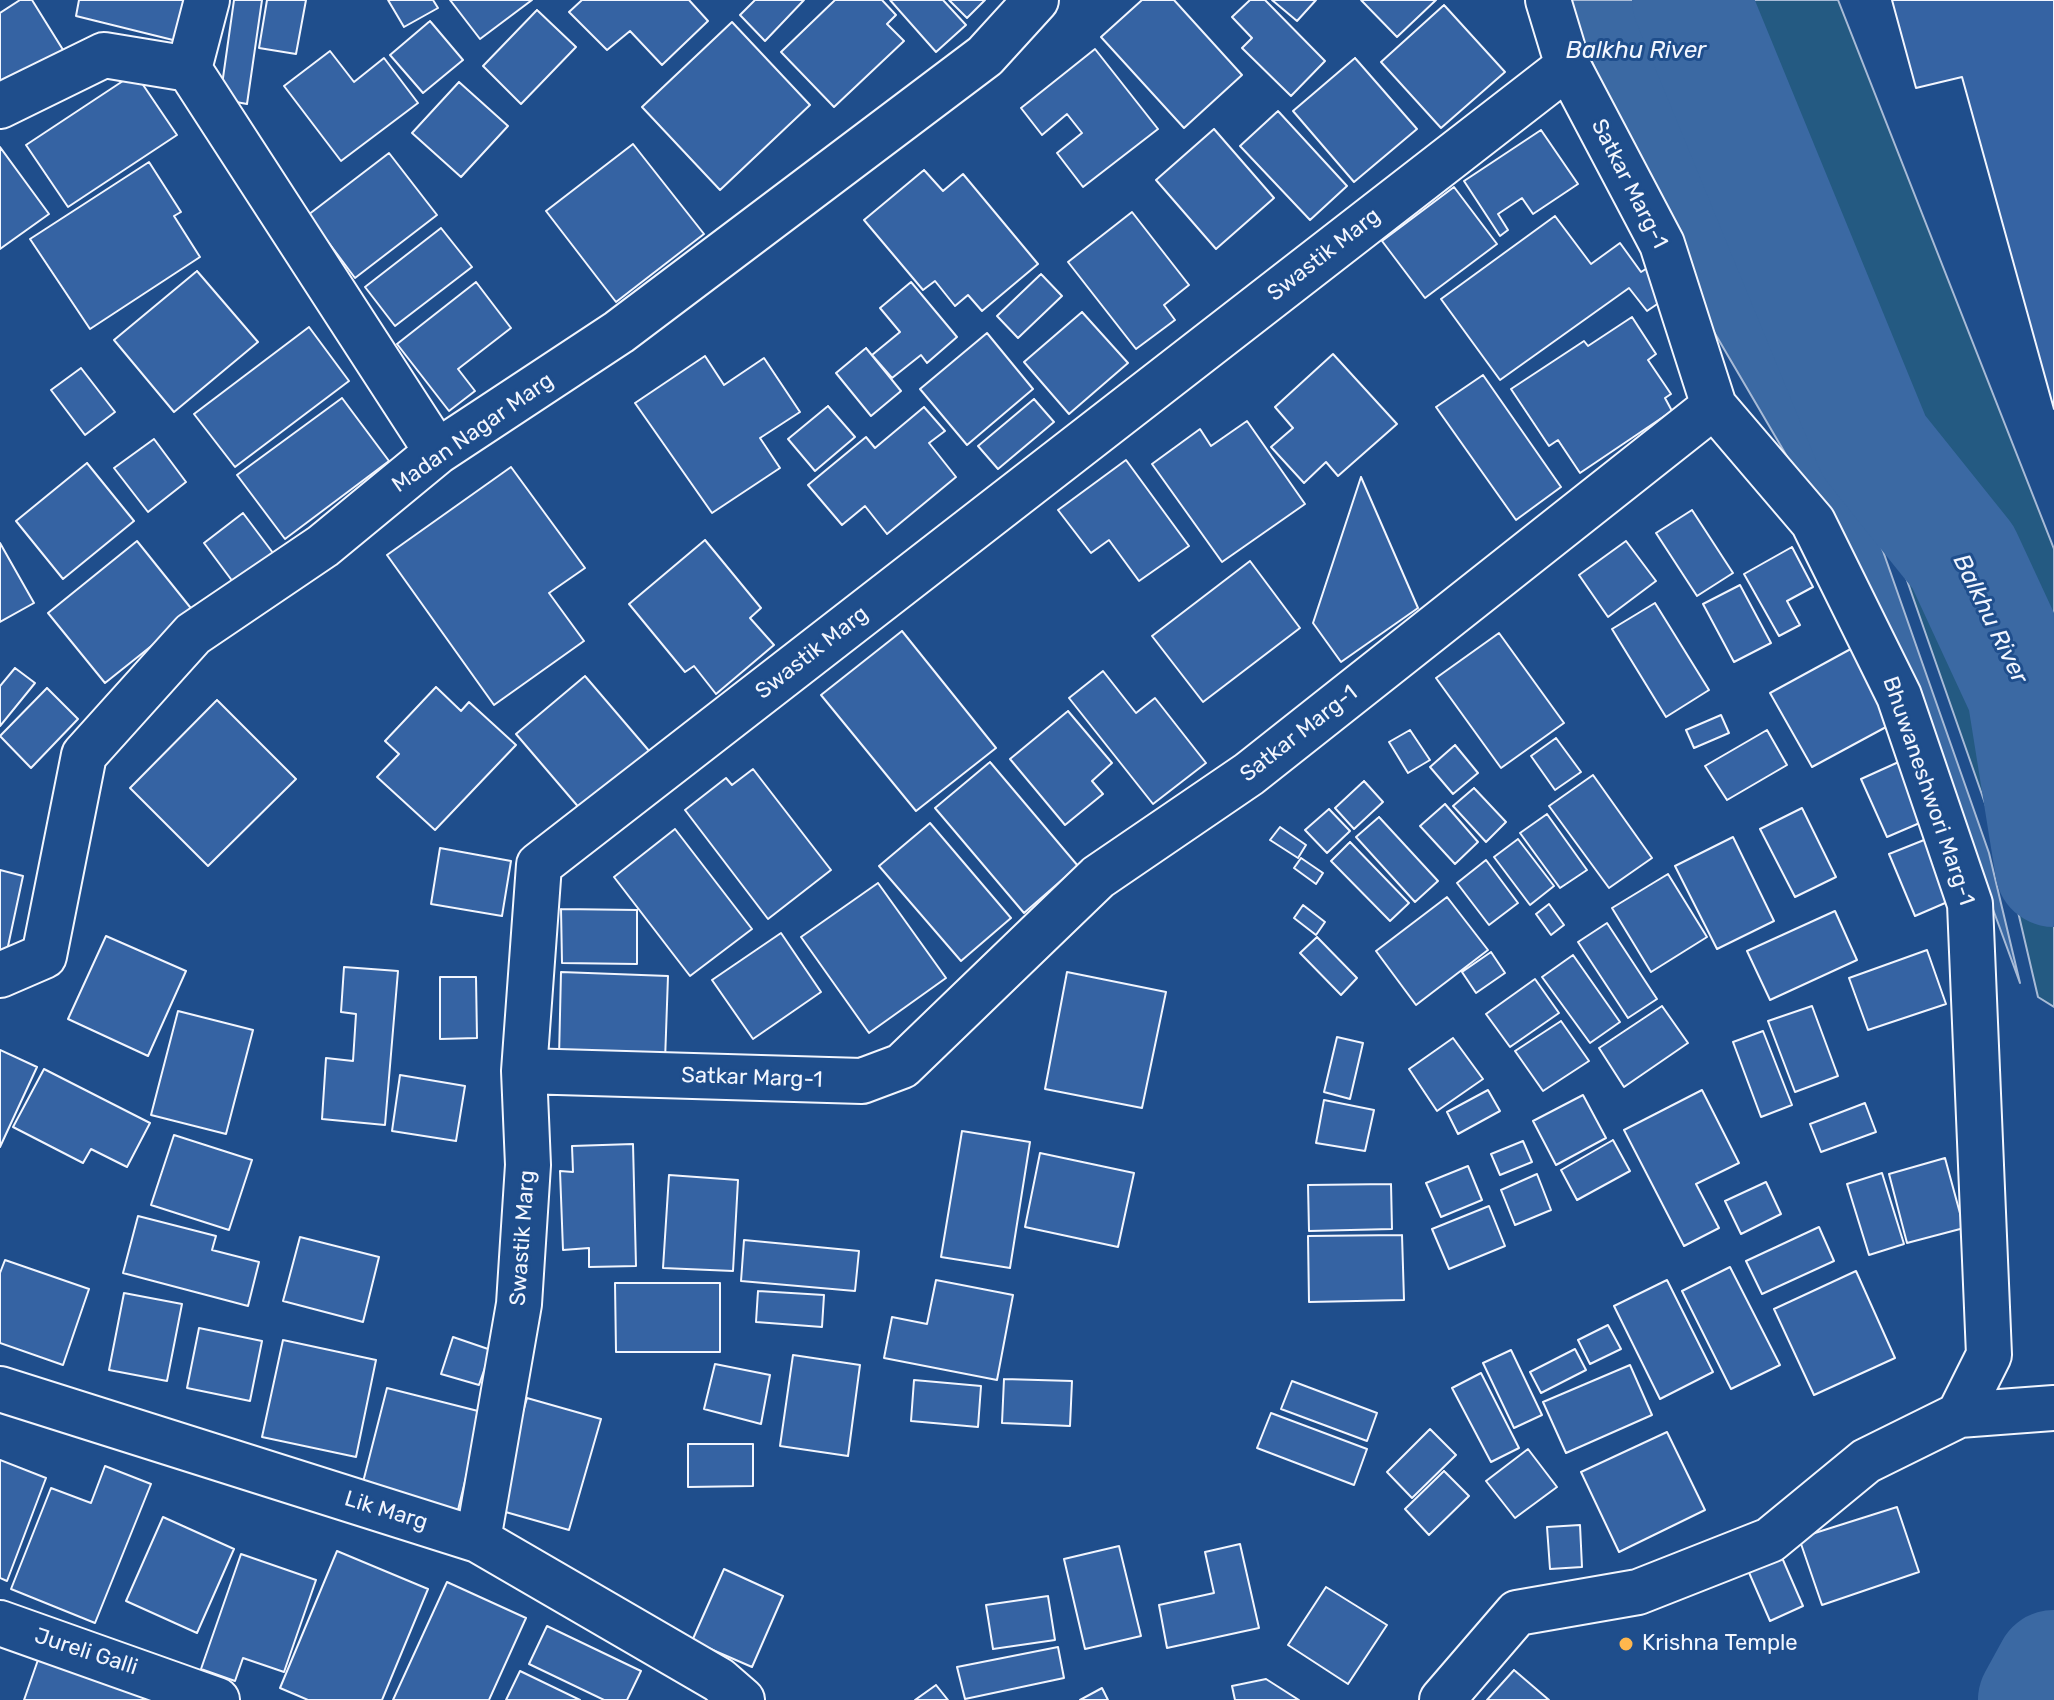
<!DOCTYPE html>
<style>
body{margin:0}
canvas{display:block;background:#1f4e8c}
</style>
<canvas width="2054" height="1700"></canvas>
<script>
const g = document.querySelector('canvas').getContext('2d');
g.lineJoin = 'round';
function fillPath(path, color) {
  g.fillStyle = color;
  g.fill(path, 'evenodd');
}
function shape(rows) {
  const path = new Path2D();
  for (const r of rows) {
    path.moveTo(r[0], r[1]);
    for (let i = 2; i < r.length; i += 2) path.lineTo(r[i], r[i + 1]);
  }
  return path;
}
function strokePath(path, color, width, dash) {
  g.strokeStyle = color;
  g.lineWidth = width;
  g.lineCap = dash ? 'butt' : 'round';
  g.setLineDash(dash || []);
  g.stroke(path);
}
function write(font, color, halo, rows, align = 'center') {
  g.font = font + ' Rubik,sans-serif';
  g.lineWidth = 6;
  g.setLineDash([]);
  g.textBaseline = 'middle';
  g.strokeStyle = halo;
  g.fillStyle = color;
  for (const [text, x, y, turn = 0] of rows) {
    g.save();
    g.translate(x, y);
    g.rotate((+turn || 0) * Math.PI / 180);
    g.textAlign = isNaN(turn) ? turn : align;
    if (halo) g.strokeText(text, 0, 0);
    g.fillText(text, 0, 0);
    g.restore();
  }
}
const green = shape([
 [1678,0,1838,0,2054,549,2054,1007,2038,997,2008,869,1902,566,1759,215,1678,0]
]);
const water = shape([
 [1565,0,1665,0,1740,200,1883,551,1989,853,2020,983,1935,751,1860,581,1700,308,1565,0]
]);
const river = shape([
 [1691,0,1874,446,1963,557,2026,693,2054,868],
 [2037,1700,2054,1669]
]);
const building = shape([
 [20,0,32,0,65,53,0,93,0,13,20,0],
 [79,0,188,0,177,41,76,16,79,0],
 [234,0,262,0,247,104,220,99,234,0],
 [267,0,306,0,296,54,259,48,267,0],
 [388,0,433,0,438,8,404,27,388,0],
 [450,0,532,0,480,39,450,0],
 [582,0,689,0,708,21,662,65,630,31,607,50,569,12,582,0],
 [755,0,804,0,765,41,740,15,755,0],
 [835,0,882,0,896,15,887,24,904,41,834,107,781,52,835,0],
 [890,0,943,0,966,25,936,52,890,0],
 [949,0,985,0,967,18,949,0],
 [1142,0,1174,0,1242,75,1184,128,1101,37,1142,0],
 [1250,0,1265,0,1325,61,1291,96,1242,48,1252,38,1232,17,1250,0],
 [1272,0,1316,0,1297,21,1272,0],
 [1361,0,1436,0,1397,37,1361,0],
 [1892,0,2054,0,2054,409,1962,77,1916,88,1892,0],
 [1444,5,1505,72,1441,128,1381,62,1444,5],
 [537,10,576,47,521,104,483,66,537,10],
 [430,21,463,60,423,93,390,55,430,21],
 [732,22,810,105,720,190,642,107,732,22],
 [1095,49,1158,129,1083,187,1057,153,1082,133,1067,114,1042,135,1021,108,1095,49],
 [330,51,354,82,384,58,418,103,341,161,284,86,330,51],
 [1355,58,1417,129,1354,182,1293,111,1355,58],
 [135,73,177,135,68,207,26,145,135,73],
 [459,82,508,126,461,177,412,133,459,82],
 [1278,111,1347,186,1310,220,1240,146,1278,111],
 [1214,129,1274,198,1216,249,1156,180,1214,129],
 [1541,130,1578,184,1533,214,1522,198,1498,214,1508,230,1500,236,1464,181,1541,130],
 [633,144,704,234,616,302,546,211,633,144],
 [0,147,49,214,0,249,0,147],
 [389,153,437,215,355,278,308,215,389,153],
 [149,162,181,212,174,216,200,257,90,329,30,239,149,162],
 [924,170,943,191,963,174,1038,264,982,311,968,295,955,306,935,281,923,290,864,220,924,170],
 [1454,187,1497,244,1425,298,1382,241,1454,187],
 [1132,212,1189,285,1164,305,1175,320,1136,349,1068,262,1132,212],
 [1555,216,1591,264,1620,243,1641,272,1652,265,1672,294,1647,311,1629,288,1500,380,1441,299,1555,216],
 [441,228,472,267,395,326,365,287,441,228],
 [197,271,258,342,174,412,114,340,197,271],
 [1041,274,1062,296,1018,338,997,316,1041,274],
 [476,282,511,328,458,369,475,391,449,411,397,344,476,282],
 [911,282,957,337,927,363,921,355,892,378,872,355,900,332,880,308,911,282],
 [1082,312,1128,363,1069,414,1024,362,1082,312],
 [1632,317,1656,354,1648,360,1671,394,1665,398,1672,411,1580,473,1558,440,1549,446,1511,389,1584,341,1588,346,1632,317],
 [309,327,349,381,235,467,194,414,309,327],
 [987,333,1033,389,967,445,920,389,987,333],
 [866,348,901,391,871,416,836,373,866,348],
 [1333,354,1397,424,1338,476,1326,462,1304,483,1271,447,1293,428,1275,407,1333,354],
 [705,356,724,385,764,358,800,412,760,438,780,468,712,513,635,403,705,356],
 [81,368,115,412,85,435,51,390,81,368],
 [1483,375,1561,487,1516,520,1436,407,1483,375],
 [342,398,389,461,285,539,237,475,342,398],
 [1034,399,1054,422,998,469,978,446,1034,399],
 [828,406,855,437,815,471,788,439,828,406],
 [924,407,945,431,929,443,956,477,887,534,865,506,842,525,808,485,866,437,875,448,924,407],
 [1247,421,1305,504,1222,562,1152,464,1200,429,1211,446,1247,421],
 [154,439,186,482,148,512,114,468,154,439],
 [1126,460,1189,546,1139,581,1109,540,1091,553,1058,510,1126,460],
 [87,463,134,521,63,579,16,521,87,463],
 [511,467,585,568,549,593,584,641,494,705,387,555,511,467],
 [1361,477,1418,608,1341,662,1313,623,1361,477],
 [1692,510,1733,573,1697,596,1656,533,1692,510],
 [243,513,276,557,236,586,204,543,243,513],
 [705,540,761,608,750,618,774,645,716,694,694,666,685,672,629,604,705,540],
 [137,541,194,612,105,683,48,613,137,541],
 [1626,541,1656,581,1608,617,1579,575,1626,541],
 [0,543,34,603,0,622,0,543],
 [1792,547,1813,587,1787,601,1800,625,1779,636,1744,574,1792,547],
 [1250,561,1300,628,1203,702,1152,636,1250,561],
 [1740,585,1771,643,1734,662,1703,604,1740,585],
 [1655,603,1709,690,1666,717,1612,629,1655,603],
 [902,631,996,748,916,811,821,695,902,631],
 [1499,633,1564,723,1501,768,1436,678,1499,633],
 [1858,645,1899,720,1812,767,1770,693,1858,645],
 [15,668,35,683,0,726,0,686,15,668],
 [1103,671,1136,713,1155,698,1206,763,1153,804,1069,698,1103,671],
 [585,676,650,752,581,810,516,734,585,676],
 [436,687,461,711,469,702,516,745,435,830,377,777,399,754,385,741,436,687],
 [47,688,78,719,31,768,0,736,47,688],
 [217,700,296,779,208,866,130,788,217,700],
 [1068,711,1112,763,1092,781,1103,794,1065,825,1010,759,1068,711],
 [1721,715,1729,733,1694,748,1686,730,1721,715],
 [1410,730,1430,760,1408,773,1389,742,1410,730],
 [1767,730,1787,765,1727,800,1705,766,1767,730],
 [1556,738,1581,772,1555,790,1531,756,1556,738],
 [1455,745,1478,773,1453,794,1430,767,1455,745],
 [1903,760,1929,819,1887,837,1861,779,1903,760],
 [990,762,1078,866,1024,913,935,808,990,762],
 [753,769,831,870,768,919,685,810,726,778,732,785,753,769],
 [1593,775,1652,858,1609,888,1549,806,1593,775],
 [1364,781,1383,802,1354,829,1335,808,1364,781],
 [1474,788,1506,822,1486,842,1453,806,1474,788],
 [1445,804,1478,842,1455,864,1420,826,1445,804],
 [1802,808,1836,877,1795,897,1760,829,1802,808],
 [1329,809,1350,831,1327,853,1305,830,1329,809],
 [1547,814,1587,870,1560,888,1520,833,1547,814],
 [1379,817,1438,881,1415,902,1356,837,1379,817],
 [930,823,1011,918,961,961,879,866,930,823],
 [1280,827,1306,845,1298,858,1270,840,1280,827],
 [675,829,752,929,690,976,614,877,675,829],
 [1934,836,1959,897,1915,916,1889,854,1934,836],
 [1733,837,1774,921,1717,949,1675,866,1733,837],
 [1518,839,1554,886,1530,905,1494,857,1518,839],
 [1350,842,1409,903,1390,921,1331,861,1350,842],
 [440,848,511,861,502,916,431,904,440,848],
 [1301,858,1323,873,1316,884,1294,868,1301,858],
 [1486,860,1518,903,1489,925,1457,883,1486,860],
 [0,870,23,876,7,951,0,950,0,870],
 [1668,874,1707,937,1651,972,1612,908,1668,874],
 [878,883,946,978,869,1033,801,937,878,883],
 [1447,897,1488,950,1416,1005,1376,951,1447,897],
 [1549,904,1564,925,1551,935,1536,914,1549,904],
 [1303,905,1325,922,1316,935,1294,918,1303,905],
 [561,909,637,910,637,964,562,963,561,909],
 [1835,911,1857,960,1770,1000,1747,951,1835,911],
 [1607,923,1657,999,1628,1018,1578,942,1607,923],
 [781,933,821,992,753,1039,712,980,781,933],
 [106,936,186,971,148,1056,68,1019,106,936],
 [1317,937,1357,978,1341,995,1300,953,1317,937],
 [1927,950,1946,1004,1868,1030,1849,978,1927,950],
 [1491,952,1505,973,1476,993,1462,972,1491,952],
 [1573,955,1620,1022,1590,1043,1542,977,1573,955],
 [344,967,398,971,385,1125,322,1119,326,1058,353,1061,356,1014,341,1012,344,967],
 [561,972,668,976,665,1061,559,1057,561,972],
 [1067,972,1166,992,1142,1108,1045,1089,1067,972],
 [440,977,476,977,477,1038,440,1039,440,977],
 [1535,979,1559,1013,1510,1047,1486,1014,1535,979],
 [1662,1006,1688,1043,1624,1087,1599,1048,1662,1006],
 [1812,1006,1838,1076,1795,1092,1768,1021,1812,1006],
 [178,1011,253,1030,226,1134,151,1115,178,1011],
 [1561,1021,1589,1061,1543,1091,1515,1051,1561,1021],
 [1763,1031,1792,1105,1761,1117,1733,1042,1763,1031],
 [1337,1037,1363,1043,1350,1099,1324,1092,1337,1037],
 [1453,1038,1483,1079,1437,1111,1409,1069,1453,1038],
 [0,1050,37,1067,0,1147,0,1050],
 [44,1069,150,1123,127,1167,91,1149,83,1163,13,1127,44,1069],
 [400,1075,465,1086,456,1141,392,1131,400,1075],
 [1488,1090,1500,1111,1458,1134,1447,1112,1488,1090],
 [1702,1090,1739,1163,1696,1184,1719,1228,1684,1246,1624,1130,1702,1090],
 [1583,1095,1606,1138,1556,1165,1533,1121,1583,1095],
 [1324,1100,1374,1110,1365,1151,1316,1143,1324,1100],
 [1865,1103,1876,1132,1821,1152,1810,1124,1865,1103],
 [962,1131,1030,1142,1010,1268,941,1257,962,1131],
 [174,1135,252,1160,229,1230,151,1205,174,1135],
 [1613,1140,1630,1171,1577,1200,1561,1170,1613,1140],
 [1523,1141,1532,1162,1500,1175,1491,1154,1523,1141],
 [633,1144,636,1266,589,1267,589,1248,563,1250,560,1171,573,1172,572,1146,633,1144],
 [1040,1153,1134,1173,1118,1247,1025,1227,1040,1153],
 [1945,1158,1964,1228,1907,1243,1889,1174,1945,1158],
 [1468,1166,1482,1200,1441,1217,1426,1183,1468,1166],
 [1882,1173,1904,1244,1869,1255,1847,1184,1882,1173],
 [1537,1174,1551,1210,1515,1225,1501,1190,1537,1174],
 [669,1175,738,1180,733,1271,663,1268,669,1175],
 [1766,1182,1781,1214,1741,1234,1725,1201,1766,1182],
 [1391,1184,1392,1229,1309,1231,1308,1185,1391,1184],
 [1489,1206,1505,1246,1449,1269,1432,1229,1489,1206],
 [138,1216,216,1236,212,1250,259,1262,248,1306,123,1273,138,1216],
 [1819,1227,1834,1261,1762,1294,1746,1261,1819,1227],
 [1402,1235,1404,1300,1309,1302,1308,1236,1402,1235],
 [300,1237,379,1257,363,1322,283,1301,300,1237],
 [744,1240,859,1251,855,1291,741,1281,744,1240],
 [5,1260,89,1289,63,1365,0,1343,0,1273,5,1260],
 [1730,1267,1780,1365,1731,1389,1682,1291,1730,1267],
 [1856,1271,1895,1358,1814,1395,1774,1309,1856,1271],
 [936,1280,1013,1295,997,1380,884,1358,892,1317,927,1324,936,1280],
 [1667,1280,1713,1372,1660,1399,1614,1306,1667,1280],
 [615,1283,720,1283,720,1352,616,1352,615,1283],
 [758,1291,824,1295,822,1327,756,1322,758,1291],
 [124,1293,182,1304,167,1381,109,1370,124,1293],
 [1608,1325,1621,1349,1590,1364,1578,1340,1608,1325],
 [199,1328,262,1341,250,1401,187,1388,199,1328],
 [453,1337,491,1350,479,1385,441,1374,453,1337],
 [283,1340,376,1360,356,1457,262,1437,283,1340],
 [1575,1349,1586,1370,1541,1393,1530,1372,1575,1349],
 [1511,1350,1542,1415,1514,1428,1483,1363,1511,1350],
 [793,1355,860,1365,848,1456,780,1446,793,1355],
 [715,1364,770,1375,761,1424,704,1409,715,1364],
 [1630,1365,1652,1415,1566,1453,1543,1402,1630,1365],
 [1481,1373,1519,1448,1491,1462,1452,1388,1481,1373],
 [1004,1379,1072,1381,1070,1426,1002,1423,1004,1379],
 [914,1380,981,1386,978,1427,911,1421,914,1380],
 [1292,1381,1377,1413,1367,1441,1281,1409,1292,1381],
 [387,1388,482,1412,457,1514,361,1490,387,1388],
 [527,1398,601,1419,569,1530,495,1509,527,1398],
 [1271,1413,1367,1449,1354,1485,1257,1448,1271,1413],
 [1430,1429,1456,1455,1412,1498,1387,1472,1430,1429],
 [1667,1432,1705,1510,1619,1552,1581,1472,1667,1432],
 [688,1444,753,1444,753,1486,688,1487,688,1444],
 [1528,1449,1557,1487,1515,1518,1486,1481,1528,1449],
 [0,1460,46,1478,7,1581,0,1578,0,1460],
 [105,1466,151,1484,95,1623,11,1589,51,1488,91,1503,105,1466],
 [1444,1471,1469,1496,1429,1535,1405,1509,1444,1471],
 [1897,1507,1919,1572,1822,1605,1799,1538,1897,1507],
 [163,1517,234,1549,197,1633,126,1601,163,1517],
 [1580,1525,1582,1567,1550,1569,1547,1527,1580,1525],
 [1240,1544,1259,1628,1167,1648,1159,1605,1214,1593,1205,1552,1240,1544],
 [1119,1546,1141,1636,1085,1649,1064,1559,1119,1546],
 [337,1551,428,1589,382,1700,308,1700,280,1688,337,1551],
 [1780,1553,1803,1606,1770,1621,1747,1568,1780,1553],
 [241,1554,316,1580,284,1672,243,1658,235,1681,201,1669,241,1554],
 [724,1569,783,1596,752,1667,692,1641,724,1569],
 [447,1582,526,1618,489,1700,393,1700,447,1582],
 [1326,1587,1387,1625,1348,1684,1288,1645,1326,1587],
 [1048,1596,1055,1640,993,1649,986,1605,1048,1596],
 [547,1626,641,1671,627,1700,604,1700,529,1664,547,1626],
 [1058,1647,1064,1678,965,1699,957,1667,1058,1647],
 [39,1657,150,1695,149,1700,24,1700,39,1657],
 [1514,1670,1549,1700,1487,1700,1514,1670],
 [520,1671,580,1700,506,1700,520,1671],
 [1266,1679,1299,1700,1235,1700,1232,1686,1266,1679],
 [936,1685,948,1700,915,1700,936,1685],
 [1102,1688,1108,1700,1080,1700,1102,1688]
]);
const street = shape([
 [207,0,189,69,437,452],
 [0,106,104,55,189,69],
 [1714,406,1813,522,1899,696,1970,904,1989,1355,1959,1415],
 [0,975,44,956,84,755,193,634,323,546,437,452,619,332,985,56,1036,0],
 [524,1071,862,1081,902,1066,1098,877,1249,774,1714,406,1662,244,1568,66],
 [0,1389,478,1540,719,1680,742,1700],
 [478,1540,519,1304,528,1165,524,1071,539,865,1568,66,1548,0],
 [0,1623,217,1700],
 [1442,1700,1517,1613,1638,1592,1770,1540,1866,1461,1959,1415,2054,1408]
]);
const markers = [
 [1626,1644,8,"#ffb74d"]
];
const streetNames = [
 ["Satkar Marg-1",1629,184,63],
 ["Swastik Marg",1324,255,-38],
 ["Madan Nagar Marg",473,433,-35],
 ["Swastik Marg",812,653,-38],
 ["Satkar Marg-1",1299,734,-38],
 ["Bhuwaneshwori Marg-1",1928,791,71],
 ["Satkar Marg-1",752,1078,2],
 ["Swastik Marg",523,1238,-86],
 ["Lik Marg",386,1511,17],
 ["Jureli Galli",86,1652,18]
];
const poiNames = [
 ["Krishna Temple",1642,1644]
];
const waterNames = [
 ["Balkhu River",1636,51],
 ["Balkhu River",1990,619,64]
];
fillPath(green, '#245a82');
strokePath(green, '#a8bbd7', 2);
fillPath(water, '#3b69a3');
strokePath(water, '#a8bbd7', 2);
strokePath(river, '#3b69a3', 118);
fillPath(building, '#3563a3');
strokePath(building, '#f2f6ff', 2);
strokePath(street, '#f2f6ff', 48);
strokePath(street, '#1f4e8c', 44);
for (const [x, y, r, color] of markers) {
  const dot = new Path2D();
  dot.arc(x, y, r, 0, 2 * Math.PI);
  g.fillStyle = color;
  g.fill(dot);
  strokePath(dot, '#1f4e8c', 3);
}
write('22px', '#f2f6ff', '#1f4e8c', streetNames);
write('22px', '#f2f6ff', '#1f4e8c', poiNames, 'left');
write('italic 24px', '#f2f6ff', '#1f4e8c', waterNames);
</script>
